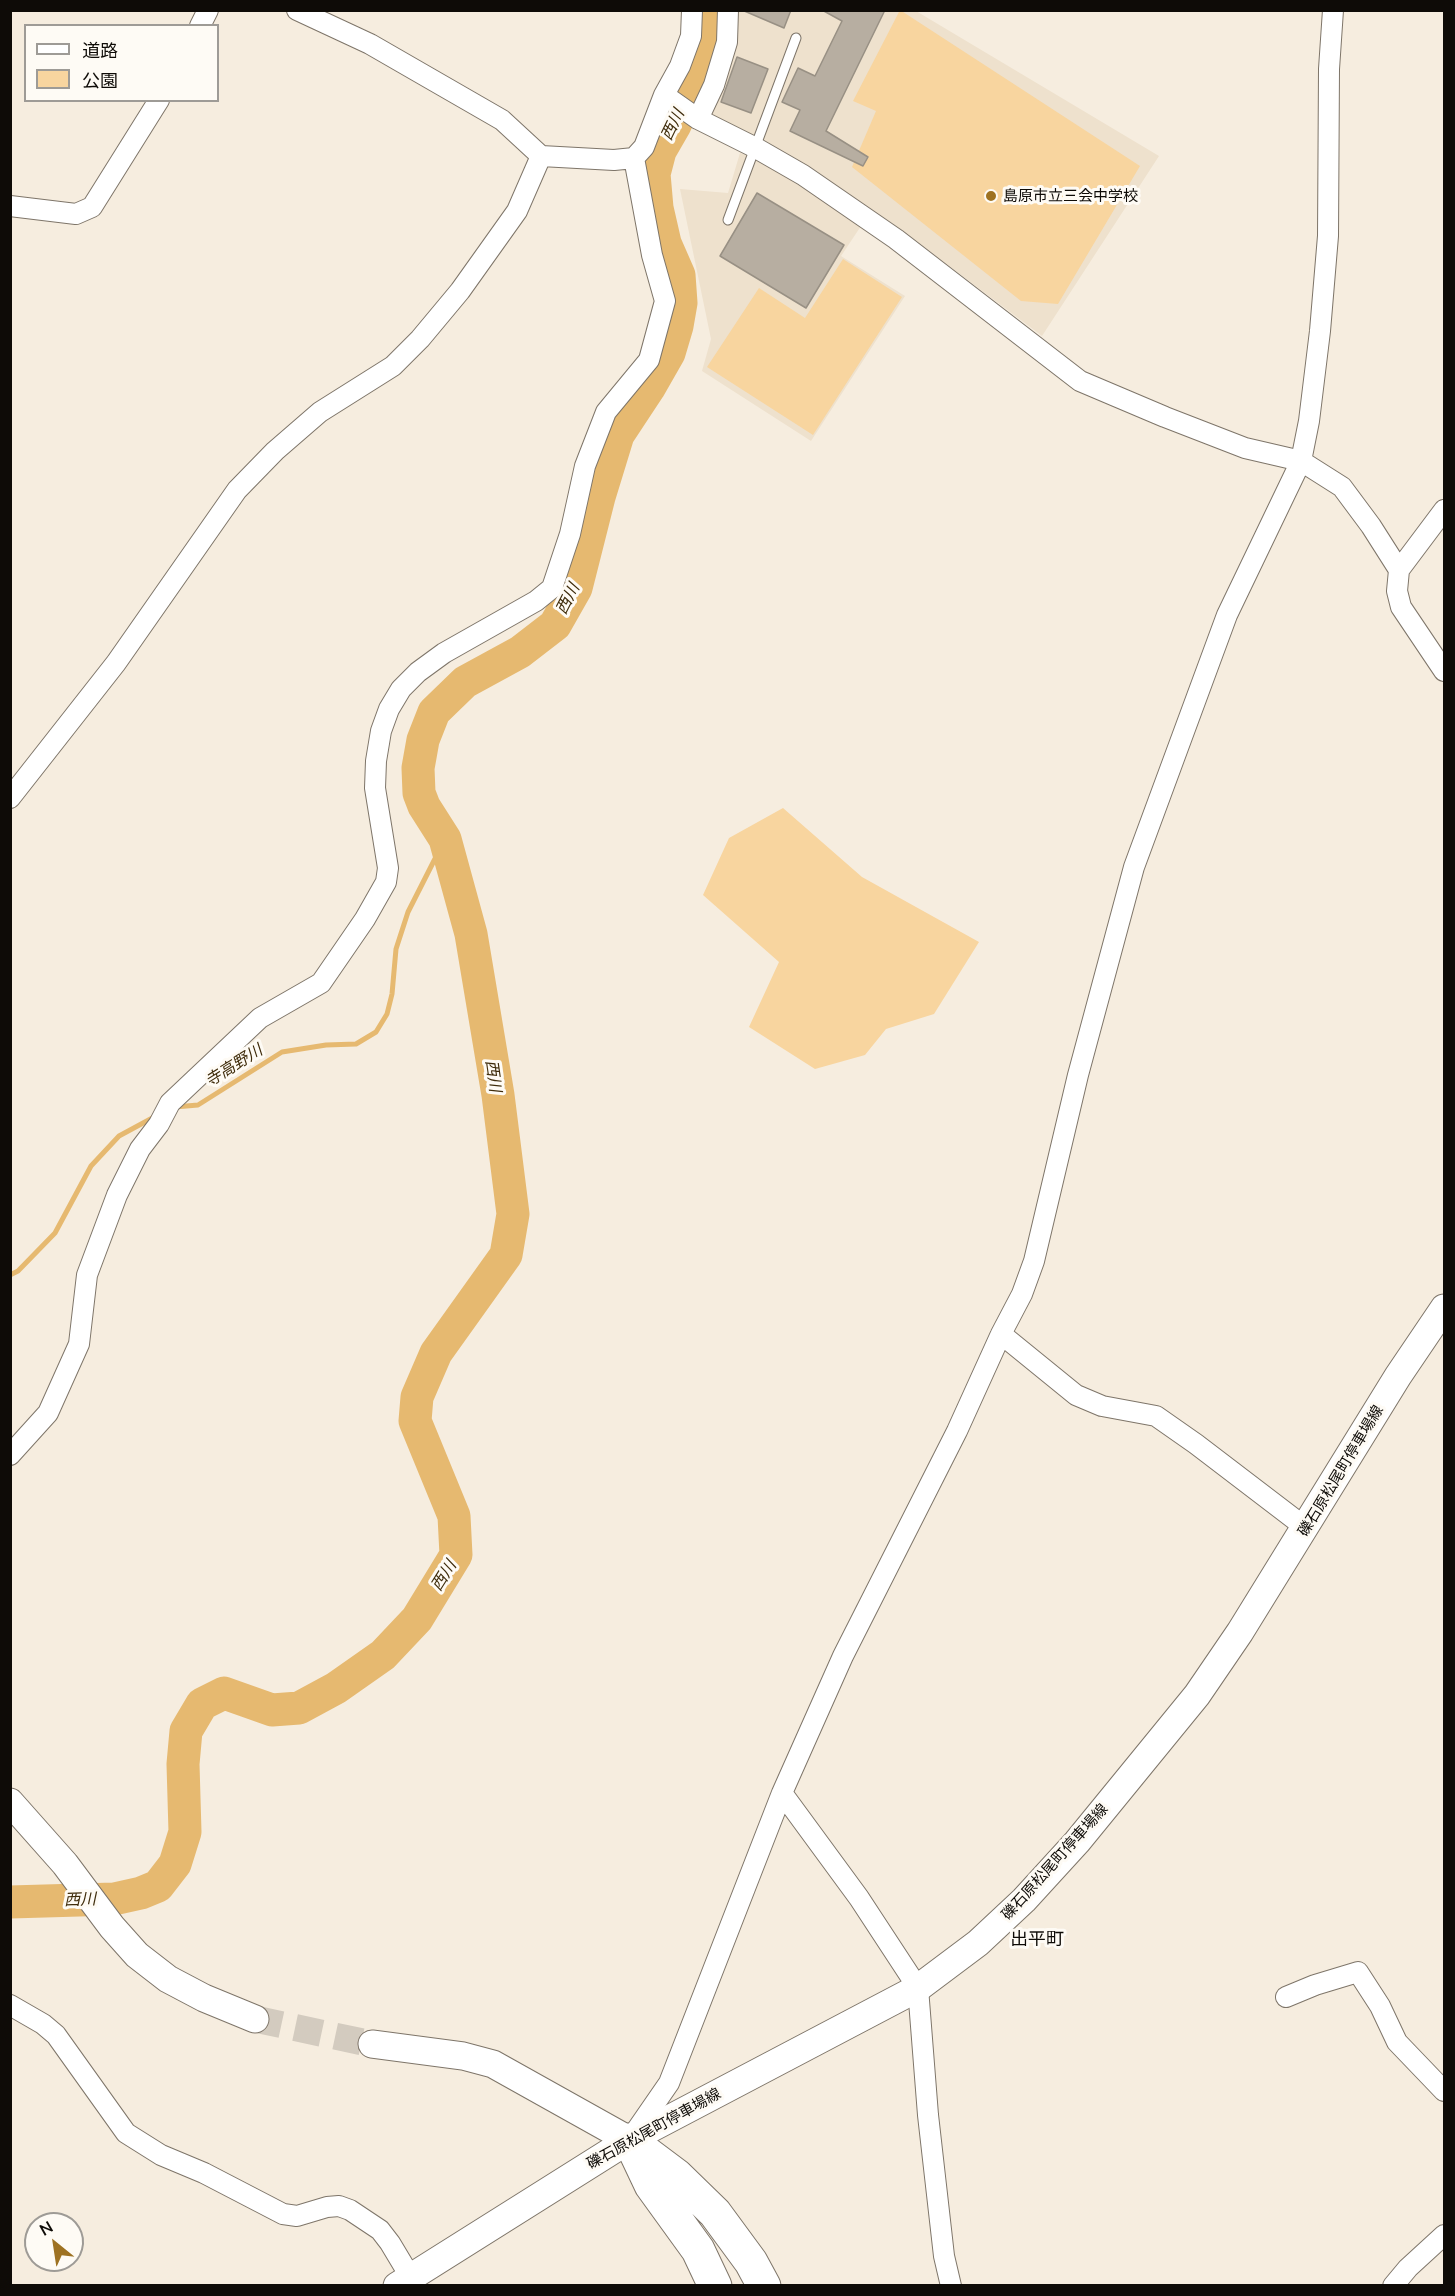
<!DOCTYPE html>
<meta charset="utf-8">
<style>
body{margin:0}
#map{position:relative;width:1455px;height:2296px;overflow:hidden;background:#f6eddf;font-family:Mulish,"Noto Sans JP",sans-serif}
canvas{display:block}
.frame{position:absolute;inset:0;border:12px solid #0e0b07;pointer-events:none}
.legend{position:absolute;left:24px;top:24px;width:195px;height:78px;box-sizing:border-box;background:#fefbf5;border:2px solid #9e9b96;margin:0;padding:8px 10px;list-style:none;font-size:18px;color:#0e0b07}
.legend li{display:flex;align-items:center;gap:12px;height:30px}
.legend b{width:30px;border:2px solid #9e9b96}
.north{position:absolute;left:24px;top:2212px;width:60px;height:60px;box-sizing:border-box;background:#fefbf5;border:2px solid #9e9b96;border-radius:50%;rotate:330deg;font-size:16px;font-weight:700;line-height:24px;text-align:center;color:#0e0b07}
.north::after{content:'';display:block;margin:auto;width:21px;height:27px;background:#9e7222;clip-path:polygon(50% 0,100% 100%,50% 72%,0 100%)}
</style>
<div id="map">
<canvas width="1455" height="2296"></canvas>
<div class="frame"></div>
<ul class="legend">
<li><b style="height:8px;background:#fff"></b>道路</li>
<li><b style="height:16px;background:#f8d59f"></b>公園</li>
</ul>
<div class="north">N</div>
</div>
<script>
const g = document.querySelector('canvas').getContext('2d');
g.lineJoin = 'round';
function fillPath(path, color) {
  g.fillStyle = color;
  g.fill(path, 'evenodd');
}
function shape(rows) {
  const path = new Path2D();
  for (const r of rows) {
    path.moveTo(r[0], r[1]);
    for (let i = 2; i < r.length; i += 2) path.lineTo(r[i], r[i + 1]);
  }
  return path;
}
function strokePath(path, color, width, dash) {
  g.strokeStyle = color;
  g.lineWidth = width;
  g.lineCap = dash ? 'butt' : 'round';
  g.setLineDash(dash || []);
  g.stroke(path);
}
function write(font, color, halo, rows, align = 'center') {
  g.font = font + ' Mulish,"Noto Sans JP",sans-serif';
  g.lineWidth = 6;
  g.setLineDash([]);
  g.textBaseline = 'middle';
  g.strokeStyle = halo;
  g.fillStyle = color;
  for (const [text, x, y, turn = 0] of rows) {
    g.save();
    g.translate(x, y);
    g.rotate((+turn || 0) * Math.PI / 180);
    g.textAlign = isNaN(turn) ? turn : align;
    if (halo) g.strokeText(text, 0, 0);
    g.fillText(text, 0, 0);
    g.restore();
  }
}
const built = shape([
 [736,11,916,11,1159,156,1042,336,892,223,805,168,706,116],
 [740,153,762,160,861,226,841,256,905,296,811,441,702,371,711,339,680,189,728,193]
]);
const green = shape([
 [900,10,1140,166,1058,304,1021,301,852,167,876,111,853,101],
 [843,259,902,297,813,435,707,367,759,288,805,318],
 [783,808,862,877,979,942,934,1014,886,1029,865,1055,815,1069,749,1027,779,962,703,895,729,838]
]);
const stream = shape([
 [175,1107,198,1105,282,1052,326,1045,356,1044,376,1032,387,1014,392,994,396,949,408,912,445,839],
 [10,1275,18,1271,55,1233,91,1166,119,1136,156,1116]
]);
const river = shape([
 [10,1902,114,1899,141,1893,158,1886,175,1864,185,1832,183,1764,186,1731,202,1704,224,1693,272,1710,299,1708,336,1688,383,1655,417,1619,456,1555,454,1516,415,1421,417,1397,436,1353,506,1255,513,1214,498,1095,471,934,445,839,424,806,419,793,418,768,423,740,434,712,465,682,520,652,555,625,576,588,599,497,618,435,649,388,669,353,677,326,681,303,679,275,665,243,657,208,654,174,660,151,675,125,710,48,714,19,712,10]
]);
const building = shape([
 [742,10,791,10,784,28,742,10],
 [822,10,885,10,826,131,868,157,863,166,790,131,800,110,782,102,798,68,815,76,842,21,822,10],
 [737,57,768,69,751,113,721,102,737,57],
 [757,193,844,245,806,308,720,256,757,193]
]);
const secondaryTunnel = shape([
 [255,2019,372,2044]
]);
const lane = shape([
 [728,220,796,38]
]);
const street = shape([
 [297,10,370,44,502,120,541,156,614,160,634,158,644,147,664,95,680,66,691,36,692,10],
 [200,26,208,10],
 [664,95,698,119,756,148,803,175,896,239,1080,381,1165,417,1245,448,1301,461,1342,487,1371,526,1399,570],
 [698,119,714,85,727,42,728,10],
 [10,206,76,214,92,207,159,100],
 [1444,510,1399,570,1397,591,1401,607,1444,671],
 [10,798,116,663,237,490,275,451,320,412,393,366,420,339,460,291,517,211,541,156],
 [1001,1334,1076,1395,1102,1406,1156,1416,1196,1444,1306,1528],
 [10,1455,48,1413,79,1344,87,1275,117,1195,140,1149,159,1124,170,1103,260,1018,321,983,365,919,386,882,388,868,375,788,376,761,381,731,389,709,401,689,418,672,444,653,536,601,552,588,570,534,585,466,606,412,649,360,665,301,652,255,634,158],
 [782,1793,859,1898,918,1988,928,2115,944,2256,951,2286],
 [1286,1997,1315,1985,1358,1972,1380,2006,1397,2042,1444,2091],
 [10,2005,43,2024,56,2035,126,2133,161,2155,204,2173,283,2214,297,2216,327,2207,339,2206,350,2210,380,2230,390,2243,411,2278],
 [631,2138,669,2083,782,1793,843,1656,957,1431,1001,1334,1022,1294,1034,1261,1078,1075,1134,867,1227,615,1301,461,1309,421,1320,331,1328,236,1329,69,1333,10],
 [1393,2286,1408,2268,1444,2235]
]);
const secondary = shape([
 [10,1802,65,1864,112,1927,137,1955,168,1979,204,1998,255,2019],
 [372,2044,463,2056,493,2064,629,2140],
 [397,2286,629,2140,918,1988,978,1943,1024,1900,1077,1842,1197,1695,1240,1632,1398,1376,1444,1308]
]);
const highway = shape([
 [629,2140,677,2176,715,2213,751,2262,764,2286],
 [633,2147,651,2185,698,2250,715,2286]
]);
const markers = [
 [991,196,6,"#9e7222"]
];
const poiNames = [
 ["島原市立三会中学校",1003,196]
];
const streetNames = [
 ["礫石原松尾町停車場線",1341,1471,-59],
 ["礫石原松尾町停車場線",1055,1862,-48],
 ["礫石原松尾町停車場線",654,2129,-29]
];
const waterNames = [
 ["西川",673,125,-64],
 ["西川",568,599,-63],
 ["寺高野川",234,1066,-32],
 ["西川",493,1076,82],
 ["西川",444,1576,-58],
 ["西川",80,1900,-2]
];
const quarterNames = [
 ["出平町",1037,1940]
];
fillPath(built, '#eee1cd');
fillPath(green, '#f8d59f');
strokePath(stream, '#e6b970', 5);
strokePath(river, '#e6b970', 33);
fillPath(building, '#b7aea1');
strokePath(building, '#989084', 1.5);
strokePath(secondaryTunnel, '#d3cbbf', 27, [27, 14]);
strokePath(lane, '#7e7569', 11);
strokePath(street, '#7e7569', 22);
strokePath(secondary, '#7e7569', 29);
strokePath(highway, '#7e7569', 35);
strokePath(lane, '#fff', 9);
strokePath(street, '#fff', 20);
strokePath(secondary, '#fff', 27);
strokePath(highway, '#fff', 33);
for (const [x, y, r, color] of markers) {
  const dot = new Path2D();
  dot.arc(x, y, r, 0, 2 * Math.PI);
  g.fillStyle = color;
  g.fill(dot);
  strokePath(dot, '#fefbf5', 2);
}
write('15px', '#0e0b07', '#fefbf5', poiNames, 'left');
write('15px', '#0e0b07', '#fefbf5', streetNames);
write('italic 16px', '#3f2c0b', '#fefbf5', waterNames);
write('18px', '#0e0b07', '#fefbf5', quarterNames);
</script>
